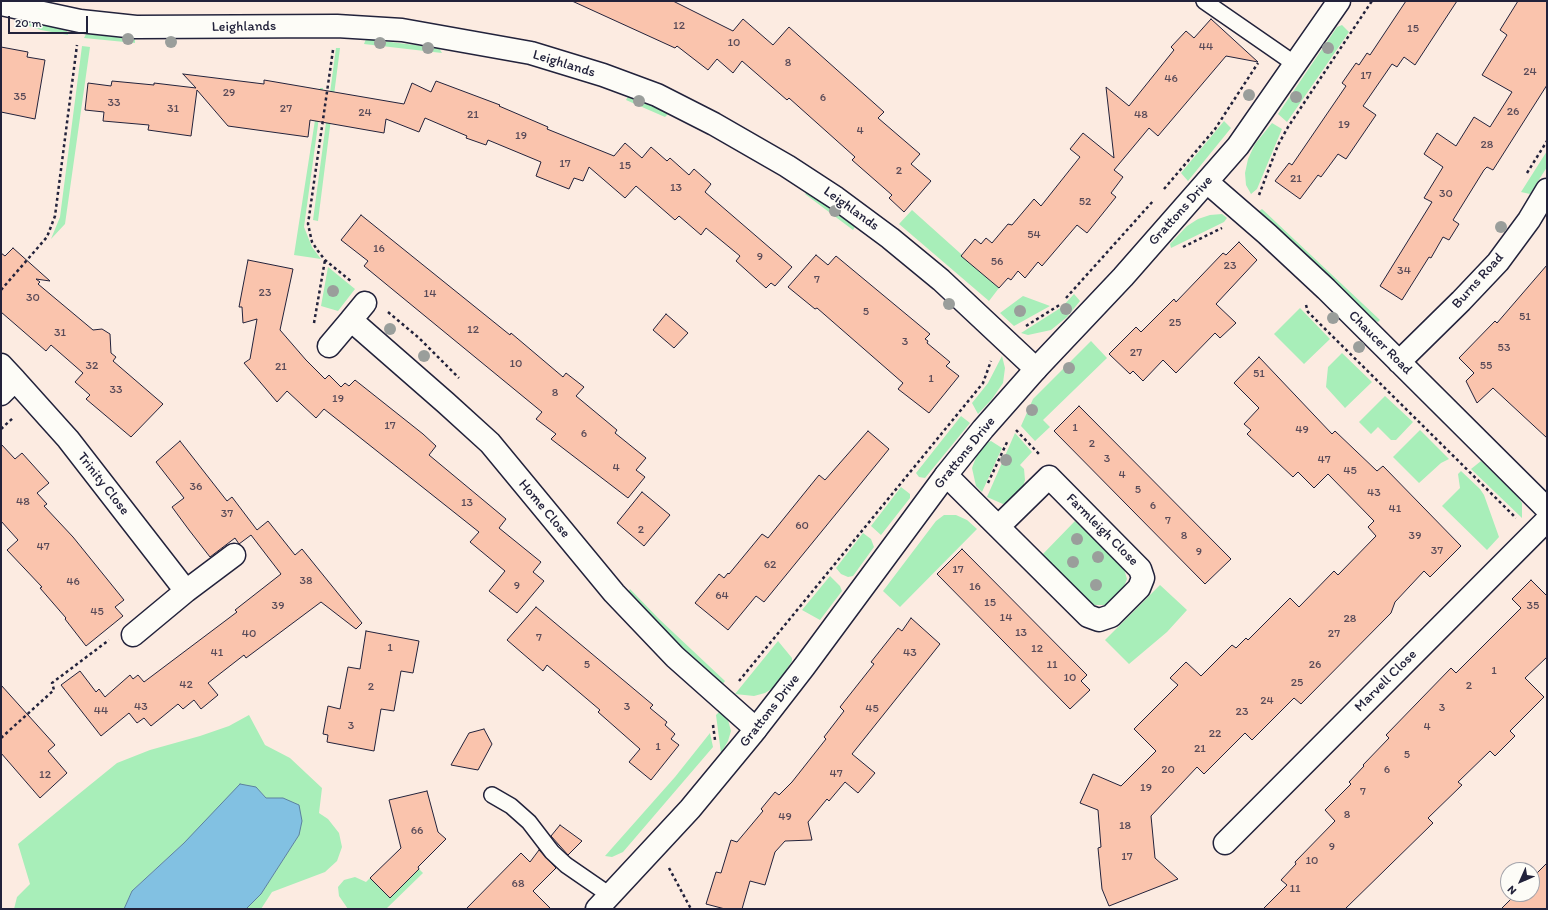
<!DOCTYPE html>
<style>
body{margin:0}
#map{position:relative;width:1548px;height:910px;overflow:hidden;background:#fcebe1;font-family:Itim,sans-serif}
canvas{display:block}
.frame{position:absolute;inset:0;border:2px solid #22223b;pointer-events:none}
.north{position:absolute;left:1500px;top:862px;width:40px;height:40px;box-sizing:border-box;background:#fdfcf7;border:1px solid #a5a5ac;border-radius:50%;rotate:225deg;font-size:11px;font-weight:700;line-height:16px;text-align:center;color:#22223b}
.north::after{content:'';display:block;margin:auto;width:14px;height:18px;background:#22223b;clip-path:polygon(50% 0,100% 100%,50% 72%,0 100%)}
.scale{position:absolute;left:8px;top:16px;width:80px;height:18px;box-sizing:border-box;border:2px solid #22223b;border-top:0;padding-left:5px;font-size:12px;line-height:14px;white-space:nowrap;color:#22223b;-webkit-text-stroke:3px #fdfcf7;paint-order:stroke}
</style>
<div id="map">
<canvas width="1548" height="910"></canvas>
<div class="frame"></div>
<div class="north">N</div>
<div class="scale">20 m</div>
</div>
<script>
const g = document.querySelector('canvas').getContext('2d');
g.lineJoin = 'round';
function fillPath(path, color) {
  g.fillStyle = color;
  g.fill(path, 'evenodd');
}
function shape(rows) {
  const path = new Path2D();
  for (const r of rows) {
    path.moveTo(r[0], r[1]);
    for (let i = 2; i < r.length; i += 2) path.lineTo(r[i], r[i + 1]);
  }
  return path;
}
function strokePath(path, color, width, dash) {
  g.strokeStyle = color;
  g.lineWidth = width;
  g.lineCap = dash ? 'butt' : 'round';
  g.setLineDash(dash || []);
  g.stroke(path);
}
function write(font, color, halo, rows, align = 'center') {
  g.font = font + ' Itim,sans-serif';
  g.lineWidth = 3;
  g.setLineDash([]);
  g.textBaseline = 'middle';
  g.strokeStyle = halo;
  g.fillStyle = color;
  for (const [text, x, y, turn = 0] of rows) {
    g.save();
    g.translate(x, y);
    g.rotate((+turn || 0) * Math.PI / 180);
    g.textAlign = isNaN(turn) ? turn : align;
    if (halo) g.strokeText(text, 0, 0);
    g.fillText(text, 0, 0);
    g.restore();
  }
}
const green = shape([
 [23,19,67,31,68,35,41,30,20,23],
 [1342,25,1349,32,1287,122,1278,114,1337,27],
 [86,34,135,39,135,43,84,38],
 [366,39,439,48,442,53,364,44],
 [82,46,90,47,65,224,51,239,60,217],
 [336,48,340,48,318,221,313,220],
 [320,88,323,88,304,227,312,247,321,259,294,255],
 [629,94,649,102,669,113,665,117,626,100],
 [1224,121,1231,128,1188,181,1181,173],
 [1272,123,1282,129,1257,189,1251,194,1246,185,1245,173,1248,159,1255,144],
 [1547,151,1547,167,1530,194,1521,192],
 [807,192,816,196,856,225,853,230,805,194],
 [1262,209,1380,320,1378,322,1373,320,1313,261,1262,216,1259,211],
 [912,210,999,288,989,301,899,224],
 [1222,214,1227,218,1224,222,1171,248,1170,244,1187,226,1198,219,1210,215],
 [328,267,355,289,338,311,321,306],
 [1074,294,1080,301,1067,317,1051,330,1028,335,1021,333,1062,307],
 [1023,296,1050,306,1014,326,1000,313],
 [1300,308,1330,339,1304,364,1274,334],
 [1091,341,1107,358,1043,420,1050,427,1035,441,1021,426,1033,399],
 [1342,353,1372,382,1345,408,1326,387,1328,367],
 [1002,356,1005,368,1003,383,992,399,978,414,972,403,988,383],
 [1385,396,1413,422,1396,440,1391,440,1378,427,1371,434,1359,422],
 [961,416,970,423,925,478,919,477,916,473],
 [1420,430,1449,459,1441,463,1419,483,1393,457],
 [1015,433,1032,452,1020,465,1024,469,1025,480,1022,490,1013,501,1003,504,987,497],
 [991,441,1002,448,982,492,976,486,972,468,978,452,984,444],
 [1481,461,1517,496,1522,503,1522,518,1471,469],
 [1461,471,1480,489,1484,495,1499,537,1487,550,1442,506,1460,488,1458,474],
 [901,487,910,494,910,498,881,535,871,526],
 [944,515,956,515,967,520,977,529,900,607,883,591,936,521],
 [1075,521,1124,569,1127,579,1123,589,1114,599,1106,605,1093,605,1083,598,1042,555],
 [863,533,871,539,874,547,853,576,848,577,841,574,836,568],
 [830,576,840,586,842,591,820,620,802,610],
 [1160,585,1187,610,1167,632,1129,664,1105,640],
 [630,589,659,619,725,681,722,685,636,603,627,594],
 [778,641,792,658,792,661,776,686,765,693,754,696,735,694],
 [721,710,728,720,731,731,728,741,721,753,716,715],
 [249,715,265,745,290,758,322,788,319,813,328,819,339,833,342,847,337,861,325,872,272,892,261,909,246,909,261,894,299,835,283,798,266,798,256,787,184,843,132,891,124,909,14,909,17,897,30,884,18,844,69,802,117,763,150,750,200,736,229,726],
 [710,733,713,747,623,852,612,857,605,856,675,777],
 [419,869,423,873,386,909,348,909,339,896,338,887,344,880,355,877,366,882,370,878,390,898]
]);
const water = shape([
 [240,784,256,787,266,798,283,798,299,805,302,821,299,835,261,894,246,909,124,909,132,891,184,843,240,784]
]);
const building = shape([
 [572,1,673,1,733,31,743,19,773,45,789,27,884,112,878,118,920,154,911,164,931,181,904,212,889,198,892,195,852,160,855,157,789,98,787,100,742,61,733,73,717,59,708,70,677,46,675,48,572,1],
 [1406,1,1457,1,1415,65,1404,57,1397,67,1392,64,1363,106,1376,115,1346,159,1338,154,1321,177,1318,175,1300,199,1275,181,1289,163,1292,165,1346,86,1342,83,1356,63,1359,65,1367,53,1370,55,1406,1],
 [1518,1,1547,1,1547,85,1493,170,1487,167,1484,170,1453,220,1459,224,1449,240,1443,237,1431,258,1429,257,1402,300,1380,286,1432,202,1424,198,1443,167,1424,154,1437,133,1456,146,1474,117,1490,127,1512,92,1482,75,1507,35,1500,30,1518,1],
 [1211,19,1258,62,1226,56,1158,136,1149,128,1114,170,1123,177,1111,193,1116,197,1087,233,1077,225,1042,266,1038,262,1025,278,1018,271,1011,280,1008,278,999,288,961,256,975,239,981,244,986,238,992,243,1008,224,1012,225,1034,199,1041,206,1080,157,1070,149,1083,133,1114,158,1106,87,1129,106,1174,50,1171,47,1186,31,1194,38,1211,19],
 [1,47,28,52,27,57,45,60,35,119,1,112,1,47],
 [183,74,264,84,264,80,404,104,412,83,431,92,436,81,500,105,499,106,548,127,547,129,614,156,625,143,642,158,651,147,667,161,670,158,689,175,694,169,711,184,705,192,792,267,775,286,771,283,766,288,736,261,740,256,706,228,701,235,679,216,675,220,636,186,625,198,589,167,583,181,574,178,569,189,536,176,541,162,488,140,486,145,466,138,467,136,425,118,419,132,386,119,384,133,310,120,308,137,228,126,197,90,191,136,148,130,149,125,103,121,104,112,85,110,88,83,111,86,112,81,154,85,154,83,196,88,183,74],
 [361,215,510,335,511,333,563,377,566,373,584,387,576,396,617,430,615,433,646,458,636,470,645,477,628,498,551,439,556,434,536,419,542,412,364,266,368,261,341,240,361,215],
 [1239,242,1257,260,1216,304,1236,323,1220,338,1215,333,1176,373,1163,360,1143,381,1133,371,1130,374,1109,354,1136,327,1141,332,1174,299,1176,302,1223,253,1226,255,1239,242],
 [13,248,50,281,36,279,40,282,38,284,93,330,102,329,110,334,111,353,116,357,113,361,163,404,131,437,86,399,90,395,75,382,83,373,51,345,46,351,1,312,1,253,5,256,13,248],
 [816,255,828,265,836,256,930,334,925,339,928,341,927,343,950,362,946,366,959,376,929,413,898,389,903,383,817,308,815,309,788,287,816,255],
 [248,260,293,269,280,330,306,360,325,379,329,375,341,387,345,383,349,386,355,380,423,434,436,446,429,455,506,519,499,528,541,562,533,572,544,581,517,613,489,591,505,571,470,542,479,532,324,409,316,418,287,391,277,402,244,363,250,359,257,319,243,323,242,307,239,307,248,260],
 [1547,265,1547,438,1493,388,1477,403,1466,381,1474,373,1459,358,1495,321,1497,323,1547,265],
 [666,314,688,333,674,348,653,330,666,314],
 [1259,357,1332,434,1335,431,1377,471,1383,466,1461,546,1430,577,1424,571,1395,602,1391,613,1301,704,1294,698,1252,740,1245,733,1204,774,1197,767,1151,816,1155,858,1178,879,1109,906,1102,889,1098,848,1101,847,1098,810,1080,803,1093,774,1121,786,1156,751,1134,729,1178,685,1170,678,1186,662,1201,676,1232,645,1236,648,1246,638,1248,640,1290,598,1299,607,1334,571,1338,575,1376,536,1368,527,1374,521,1328,474,1314,488,1298,472,1293,477,1247,434,1251,430,1244,424,1259,408,1234,383,1259,357],
 [1079,406,1231,559,1205,584,1054,431,1079,406],
 [868,431,889,449,764,602,756,596,728,630,695,603,719,574,724,578,728,573,729,574,762,534,768,538,819,475,825,480,868,431],
 [180,441,227,501,232,497,257,530,268,521,295,555,302,549,362,623,356,629,321,602,246,658,244,655,208,683,218,695,201,709,194,700,183,709,178,704,151,726,144,718,137,723,129,713,101,736,61,685,80,671,96,692,99,689,105,697,130,675,133,679,138,675,144,682,237,612,235,610,281,574,251,535,239,544,235,538,210,557,189,530,172,507,184,498,156,462,180,441],
 [1,444,15,459,22,453,49,483,37,493,47,504,44,506,73,537,124,600,115,607,123,616,86,646,65,619,66,618,40,588,42,587,7,550,18,540,1,521,1,444],
 [642,492,670,515,644,546,617,523,642,492],
 [962,549,1087,675,1081,681,1090,690,1070,709,937,574,962,549],
 [1531,580,1547,596,1547,657,1525,678,1544,697,1510,731,1515,736,1495,756,1490,751,1458,782,1462,785,1428,818,1433,823,1345,909,1263,909,1287,885,1281,880,1296,864,1295,862,1335,821,1325,810,1351,784,1349,782,1364,766,1363,765,1389,738,1386,735,1451,668,1456,673,1521,608,1512,599,1531,580],
 [536,607,653,705,650,708,667,722,665,725,675,734,671,739,679,745,651,780,629,762,640,749,598,712,600,710,547,665,543,671,507,640,536,607],
 [911,618,940,644,852,754,875,773,858,793,845,782,829,801,827,799,808,822,812,840,785,841,775,852,765,885,750,881,742,909,725,909,706,904,716,872,721,873,731,840,737,842,763,811,761,809,775,792,779,795,792,782,826,739,824,737,844,711,840,707,874,664,871,662,898,628,902,631,911,618],
 [366,631,419,641,413,673,401,671,394,711,381,709,374,751,327,742,328,735,323,734,328,706,340,709,348,667,360,669,366,631],
 [1,685,55,745,48,751,67,773,40,798,1,753,1,685],
 [484,729,492,744,478,770,451,765,469,733,484,729],
 [427,791,438,832,446,839,418,867,419,869,390,898,370,878,401,848,389,800,427,791],
 [560,825,582,841,568,855,551,836,560,825],
 [539,850,556,868,533,891,551,909,466,909,521,853,530,862,539,850],
 [1547,863,1547,909,1501,909,1516,894,1532,894,1532,878,1547,863]
]);
const path = shape([
 [333,50,308,224,312,242,318,251,325,260,352,282],
 [1527,173,1547,141],
 [1164,189,1215,129,1258,63],
 [1259,195,1278,145,1288,127,1372,1],
 [1183,247,1222,228],
 [1,290,47,237,55,216,77,45],
 [1066,298,1154,200],
 [1306,305,1308,312,1516,518],
 [388,312,419,338,459,378],
 [314,323,325,260],
 [1026,326,1061,304],
 [1,429,14,417],
 [1016,430,1039,454],
 [988,483,1008,440],
 [739,681,983,383,991,361],
 [713,725,715,740],
 [1,738,54,690,52,683,109,640],
 [669,868,691,909]
]);
const lane = shape([
 [1204,1,1295,64],
 [492,795,511,806,529,822,552,852,566,865,611,896]
]);
const street = shape([
 [1,4,80,21,136,27,337,26,402,30,531,53,603,75,657,95,714,124,787,166,836,198,890,238,941,280,1036,369],
 [1207,182,1267,234,1326,289,1547,509],
 [351,320,365,303],
 [329,346,351,320,446,403,490,443,614,593,675,657,756,729],
 [1399,362,1461,301,1498,262,1529,220,1547,190],
 [1,365,15,380],
 [1,394,15,380,68,439,186,591],
 [946,475,1088,616,1099,620,1111,616,1139,588,1143,578,1140,569,1049,477,999,526],
 [133,635,186,591,234,555],
 [1225,843,1547,520]
]);
const secondary = shape([
 [597,909,690,809,752,734,804,667,946,475,983,429,1036,369,1123,277,1238,146,1339,1]
]);
const trees = [
 [128,39],
 [171,42],
 [380,43],
 [428,48],
 [1328,48],
 [1249,95],
 [1296,97],
 [639,101],
 [835,211],
 [1501,227],
 [333,291],
 [949,304],
 [1066,309],
 [1020,311],
 [1333,318],
 [390,329],
 [1359,347],
 [424,356],
 [1069,368],
 [1032,410],
 [1006,460],
 [1077,539],
 [1098,557],
 [1073,562],
 [1096,585]
];
const numberNames = [
 ["12",679,26],
 ["15",1413,29],
 ["10",734,43],
 ["44",1206,47],
 ["8",788,63],
 ["24",1530,72],
 ["17",1366,76],
 ["46",1171,79],
 ["29",229,93],
 ["35",20,97],
 ["6",823,98],
 ["33",114,103],
 ["31",173,109],
 ["27",286,109],
 ["26",1513,112],
 ["24",365,113],
 ["21",473,115],
 ["48",1141,115],
 ["19",1344,125],
 ["4",860,131],
 ["19",521,136],
 ["28",1487,145],
 ["17",565,164],
 ["15",625,166],
 ["2",899,171],
 ["21",1296,179],
 ["13",676,188],
 ["30",1446,194],
 ["52",1085,202],
 ["54",1034,235],
 ["16",379,249],
 ["9",760,257],
 ["56",997,262],
 ["23",1230,266],
 ["34",1404,271],
 ["7",817,280],
 ["23",265,293],
 ["14",430,294],
 ["30",33,298],
 ["5",866,312],
 ["51",1525,317],
 ["25",1175,323],
 ["12",473,330],
 ["31",60,333],
 ["3",905,342],
 ["53",1504,348],
 ["27",1136,353],
 ["10",516,364],
 ["32",92,366],
 ["55",1486,366],
 ["21",281,367],
 ["51",1259,374],
 ["1",931,379],
 ["33",116,390],
 ["8",555,393],
 ["19",338,399],
 ["17",390,426],
 ["1",1075,428],
 ["49",1302,430],
 ["6",584,434],
 ["2",1092,444],
 ["3",1107,459],
 ["47",1324,460],
 ["4",616,468],
 ["45",1350,471],
 ["4",1122,475],
 ["36",196,487],
 ["5",1138,490],
 ["43",1374,493],
 ["48",23,502],
 ["13",467,503],
 ["6",1153,506],
 ["41",1395,509],
 ["37",227,514],
 ["7",1168,521],
 ["60",802,526],
 ["2",641,530],
 ["8",1184,536],
 ["39",1415,536],
 ["47",43,547],
 ["37",1437,551],
 ["9",1199,552],
 ["62",770,565],
 ["17",958,570],
 ["38",306,581],
 ["46",73,582],
 ["9",517,586],
 ["16",975,587],
 ["64",722,596],
 ["15",990,603],
 ["39",278,606],
 ["35",1533,606],
 ["45",97,612],
 ["14",1006,618],
 ["28",1350,619],
 ["13",1021,633],
 ["40",249,634],
 ["27",1334,634],
 ["7",539,638],
 ["1",390,648],
 ["12",1037,649],
 ["41",217,653],
 ["43",910,653],
 ["5",587,665],
 ["11",1052,665],
 ["26",1315,665],
 ["1",1494,671],
 ["10",1070,678],
 ["25",1297,683],
 ["42",186,685],
 ["2",1469,686],
 ["2",371,687],
 ["24",1267,701],
 ["43",141,707],
 ["3",627,707],
 ["3",1442,708],
 ["45",872,709],
 ["44",101,711],
 ["23",1242,712],
 ["3",351,726],
 ["4",1427,727],
 ["22",1215,734],
 ["1",658,747],
 ["21",1200,749],
 ["5",1407,755],
 ["20",1168,770],
 ["6",1387,770],
 ["47",836,774],
 ["12",45,775],
 ["19",1146,788],
 ["7",1363,792],
 ["8",1347,815],
 ["49",785,817],
 ["18",1125,826],
 ["66",417,831],
 ["9",1332,847],
 ["17",1127,857],
 ["10",1312,861],
 ["68",518,884],
 ["11",1295,889]
];
const streetNames = [
 ["Leighlands",244,27,-1],
 ["Leighlands",564,64,17],
 ["Leighlands",851,209,36],
 ["Grattons Drive",1181,211,-48],
 ["Burns Road",1478,281,-48],
 ["Chaucer Road",1380,343,45],
 ["Grattons Drive",965,453,-51],
 ["Trinity Close",103,484,52],
 ["Home Close",544,509,50],
 ["Farmleigh Close",1102,530,45],
 ["Marvell Close",1386,681,-45],
 ["Grattons Drive",770,711,-52]
];
fillPath(green, '#a8eeb9');
fillPath(water, '#82c1e2');
strokePath(water, '#5c819f', 1);
fillPath(building, '#fac4ad');
strokePath(building, '#22223b', 1);
strokePath(lane, '#22223b', 18);
strokePath(street, '#22223b', 25);
strokePath(secondary, '#22223b', 25);
strokePath(path, '#22223b', 2.5, [3, 3]);
strokePath(lane, '#fdfcf7', 15);
strokePath(street, '#fdfcf7', 22);
strokePath(secondary, '#fdfcf7', 22);
g.fillStyle = '#9a9e9b';
for (const [x, y] of trees) {
  g.beginPath();
  g.arc(x, y, 6, 0, 2 * Math.PI);
  g.fill();
}
write('12px', '#584a58', null, numberNames);
write('14px', '#22223b', '#fdfcf7', streetNames);
</script>
